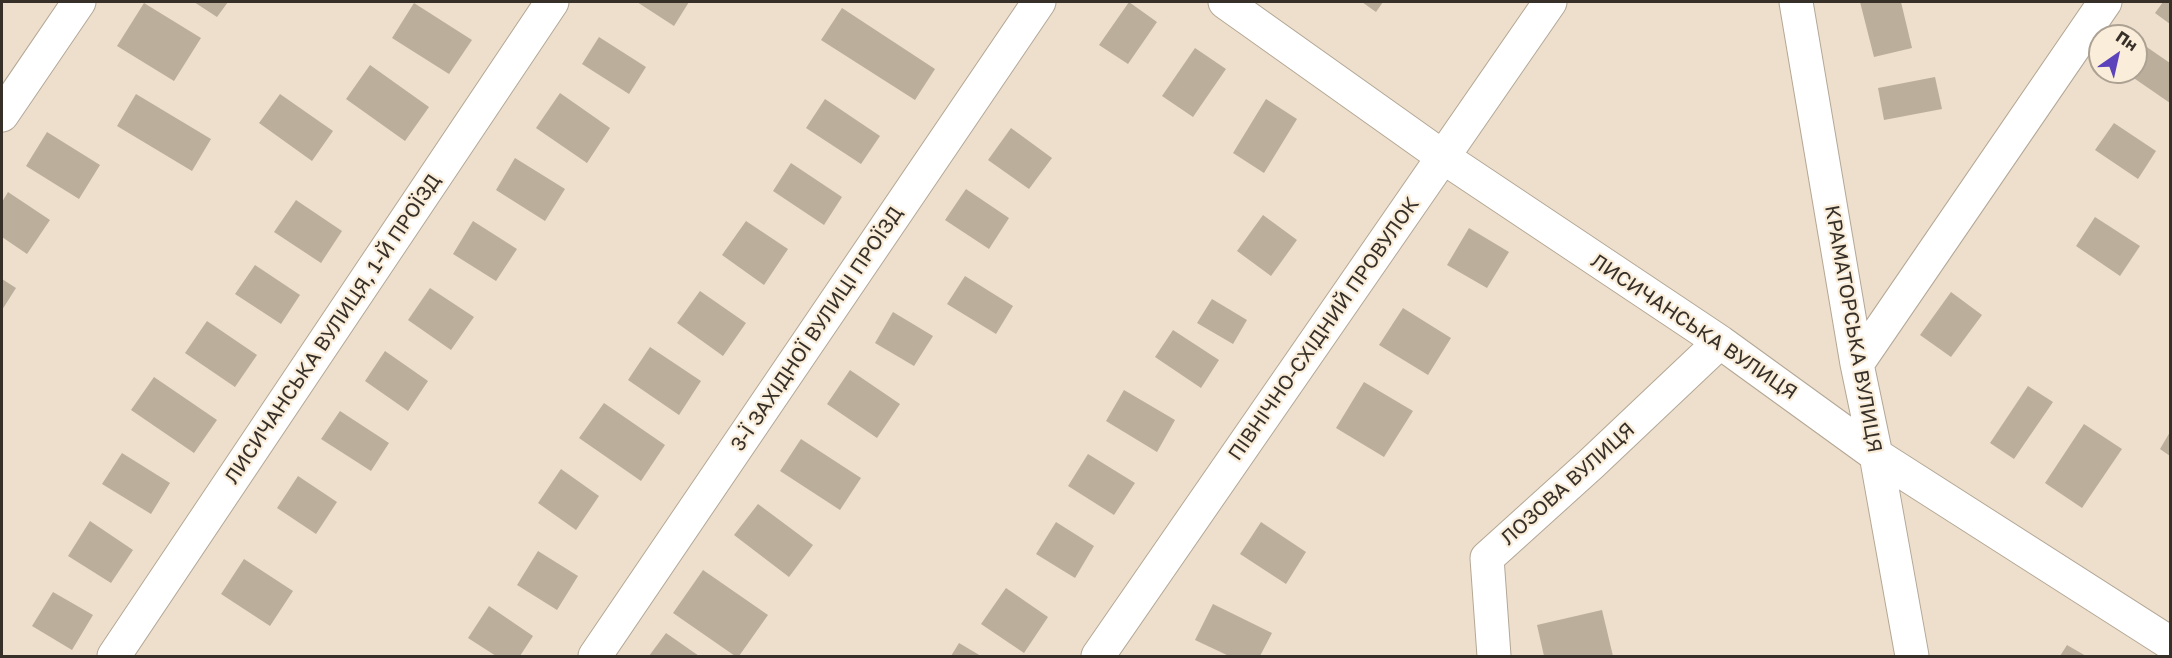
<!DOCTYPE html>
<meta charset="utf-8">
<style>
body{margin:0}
#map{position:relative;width:2172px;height:658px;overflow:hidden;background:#eddfcc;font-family:"Golos Text",sans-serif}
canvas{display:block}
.frame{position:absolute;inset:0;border:3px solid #363029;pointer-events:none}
.north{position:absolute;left:2088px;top:24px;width:60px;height:60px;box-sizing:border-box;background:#faedd9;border:2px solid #aca193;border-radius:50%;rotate:34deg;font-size:16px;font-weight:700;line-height:24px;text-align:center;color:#363029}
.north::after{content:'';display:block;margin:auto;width:21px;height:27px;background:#5c43bb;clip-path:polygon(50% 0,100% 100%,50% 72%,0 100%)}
</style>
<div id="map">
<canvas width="2172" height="658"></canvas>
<div class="frame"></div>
<div class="north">Пн</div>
</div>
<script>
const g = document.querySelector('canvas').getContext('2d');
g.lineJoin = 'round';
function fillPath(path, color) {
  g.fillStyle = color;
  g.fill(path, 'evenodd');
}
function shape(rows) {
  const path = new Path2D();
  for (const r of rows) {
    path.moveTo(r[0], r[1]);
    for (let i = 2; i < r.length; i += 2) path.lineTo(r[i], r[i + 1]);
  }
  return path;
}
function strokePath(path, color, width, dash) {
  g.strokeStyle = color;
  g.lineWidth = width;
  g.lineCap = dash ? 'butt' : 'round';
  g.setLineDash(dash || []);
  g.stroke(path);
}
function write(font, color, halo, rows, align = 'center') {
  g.font = font + ' "Golos Text",sans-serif';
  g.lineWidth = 4.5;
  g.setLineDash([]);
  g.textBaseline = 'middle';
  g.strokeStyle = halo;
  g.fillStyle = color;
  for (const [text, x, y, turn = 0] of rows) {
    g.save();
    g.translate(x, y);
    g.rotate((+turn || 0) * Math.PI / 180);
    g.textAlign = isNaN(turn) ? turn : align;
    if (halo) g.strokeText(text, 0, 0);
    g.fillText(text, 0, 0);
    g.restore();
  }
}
const building = shape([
 [194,2,228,2,217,17],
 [637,2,689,2,674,26],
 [1129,2,1157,22,1128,64,1099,45],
 [1362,2,1383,2,1376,12],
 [1860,2,1901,2,1912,48,1874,57],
 [2163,2,2170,2,2170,24,2155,13],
 [144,3,201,38,174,81,117,46],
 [414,3,472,40,449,74,392,38],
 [842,8,935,69,915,100,821,40],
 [599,37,646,67,629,94,582,64],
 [2138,41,2170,63,2170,103,2125,72,2136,72,2136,45],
 [1195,48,1226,69,1193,117,1162,96],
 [370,65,429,107,405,141,346,99],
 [1935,77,1942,109,1884,120,1878,88],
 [560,93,610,128,587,163,536,128],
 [136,94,211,139,192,171,117,126],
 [280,94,333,131,312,161,259,123],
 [825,99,880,136,861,164,806,128],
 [1266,99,1297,119,1264,173,1233,153],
 [2114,123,2156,151,2138,179,2095,150],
 [1011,128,1052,158,1029,189,988,160],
 [47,132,100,165,79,199,26,166],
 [515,158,565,189,545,221,496,190],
 [791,163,842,197,824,225,773,191],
 [966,189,1009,218,989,249,945,220],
 [8,192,50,220,27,254,2,237,2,202],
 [296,200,342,231,321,263,274,232],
 [1263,215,1297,240,1271,276,1237,251],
 [2095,217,2140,246,2120,276,2076,246],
 [473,221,517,249,496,281,453,254],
 [746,221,788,249,764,285,722,255],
 [1469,228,1509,252,1487,288,1447,265],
 [255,265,300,295,281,324,235,294],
 [965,276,1013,306,996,334,947,304],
 [2,279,16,288,2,310],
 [430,288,474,317,451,350,408,320],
 [700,291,746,323,723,356,677,323],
 [1951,292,1982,315,1951,357,1920,335],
 [1212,299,1247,320,1233,344,1197,323],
 [1403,308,1451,338,1428,375,1379,345],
 [893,312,933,336,914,366,875,343],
 [207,321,257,355,235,387,185,353],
 [1173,330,1219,360,1201,388,1155,357],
 [650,347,701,381,679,415,628,380],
 [385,351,428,381,408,411,365,381],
 [850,370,900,404,877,438,827,404],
 [154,377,217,420,194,453,131,410],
 [1364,382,1413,411,1384,457,1336,428],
 [2028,386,2053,402,2014,459,1990,443],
 [1124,390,1175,420,1157,452,1106,421],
 [604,403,665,445,641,481,579,438],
 [340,411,389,443,371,471,321,439],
 [2084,424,2122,449,2082,508,2045,483],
 [2170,432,2170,456,2160,449],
 [801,439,861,478,840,510,780,471],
 [122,453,170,483,151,514,102,484],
 [1088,454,1135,483,1114,515,1068,486],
 [561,469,599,496,576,530,538,503],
 [298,476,337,502,316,534,277,508],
 [758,504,813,545,789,577,734,535],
 [90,521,133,550,111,583,68,556],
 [1056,522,1094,546,1075,578,1036,554],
 [1261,522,1306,552,1286,584,1240,554],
 [538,551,578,576,557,610,517,585],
 [244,559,293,591,270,626,221,594],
 [703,570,768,615,739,656,735,656,673,613],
 [1006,588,1048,617,1024,653,981,624],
 [53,592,93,615,72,650,32,626],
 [1213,604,1272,633,1260,656,1229,656,1195,640],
 [489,606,533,636,520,656,496,656,468,638],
 [1602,610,1613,656,1544,656,1537,625],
 [666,633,699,656,649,656],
 [959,643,981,656,951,656],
 [2067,645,2086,656,2060,656]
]);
const minor = shape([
 [1225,2,1443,157,1720,342,1876,455,2170,643],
 [1796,2,1857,364,1876,455,1912,656],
 [2,115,79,2],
 [1857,364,2105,2],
 [114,656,552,2],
 [595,656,1039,2],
 [1098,656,1550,2],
 [1494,656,1487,558,1591,464,1720,342]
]);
const streetNames = [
 ["ЛИСИЧАНСЬКА ВУЛИЦЯ",1694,327,34],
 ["ЛИСИЧАНСЬКА ВУЛИЦЯ, 1-Й ПРОЇЗД",333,329,-56],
 ["3-Ї ЗАХІДНОЇ ВУЛИЦІ ПРОЇЗД",817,329,-56],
 ["ПІВНІЧНО-СХІДНИЙ ПРОВУЛОК",1324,329,-55],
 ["КРАМАТОРСЬКА ВУЛИЦЯ",1853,329,80],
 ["ЛОЗОВА ВУЛИЦЯ",1568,484,-42]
];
fillPath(building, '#bbae9b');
strokePath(minor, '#b4a795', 35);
strokePath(minor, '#fff', 33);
write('20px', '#363029', '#faedd9', streetNames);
</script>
